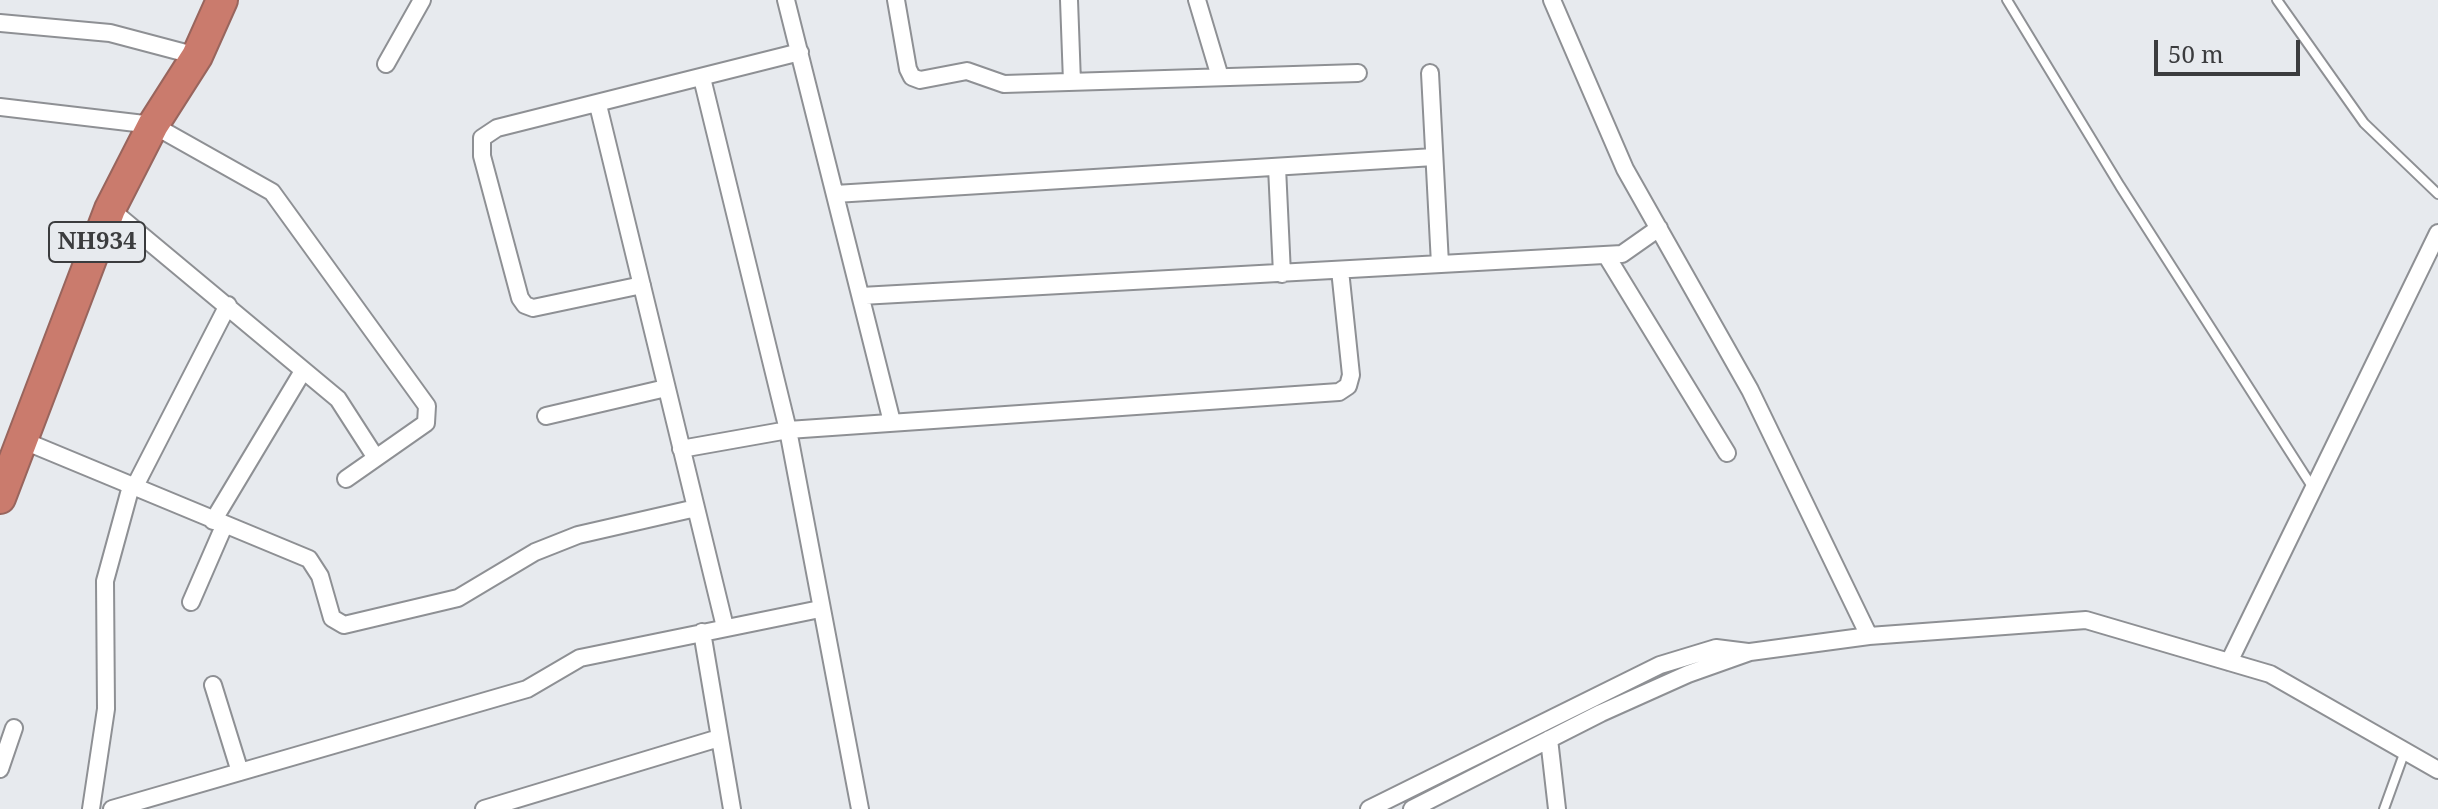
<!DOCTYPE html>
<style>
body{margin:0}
#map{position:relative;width:2438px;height:809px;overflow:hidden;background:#e7eaee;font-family:"Noto Serif",serif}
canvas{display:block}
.scale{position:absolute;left:2154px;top:40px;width:146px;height:36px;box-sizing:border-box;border:4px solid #3b3c3e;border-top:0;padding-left:10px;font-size:24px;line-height:28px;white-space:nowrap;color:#3b3c3e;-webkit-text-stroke:6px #e7eaee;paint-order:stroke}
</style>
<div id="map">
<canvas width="2438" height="809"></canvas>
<div class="scale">50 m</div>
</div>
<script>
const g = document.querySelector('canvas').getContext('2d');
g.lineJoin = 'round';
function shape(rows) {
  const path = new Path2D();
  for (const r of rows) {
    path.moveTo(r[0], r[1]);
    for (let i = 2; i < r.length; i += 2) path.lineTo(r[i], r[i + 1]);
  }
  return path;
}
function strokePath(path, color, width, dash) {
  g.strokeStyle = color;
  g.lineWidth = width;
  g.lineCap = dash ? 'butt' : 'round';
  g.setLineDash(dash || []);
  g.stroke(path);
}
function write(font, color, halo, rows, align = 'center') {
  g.font = font + ' "Noto Serif",serif';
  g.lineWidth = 6;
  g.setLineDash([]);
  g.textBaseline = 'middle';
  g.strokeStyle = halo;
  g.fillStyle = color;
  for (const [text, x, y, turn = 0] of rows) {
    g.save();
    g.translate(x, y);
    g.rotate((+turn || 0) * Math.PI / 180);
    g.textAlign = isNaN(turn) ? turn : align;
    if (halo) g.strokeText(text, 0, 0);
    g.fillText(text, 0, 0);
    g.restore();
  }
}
const lane = shape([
 [2007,0,2120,186,2313,488],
 [2277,0,2364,123,2438,194],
 [2384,809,2405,751]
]);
const street = shape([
 [786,0,892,422],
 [896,0,908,69,912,77,920,80,967,71,1004,84,1358,73],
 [1069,0,1072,82],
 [1197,0,1220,77],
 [1552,0,1625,169,1750,390,1869,636],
 [0,23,110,33,197,56],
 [386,64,422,0],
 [1430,73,1440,264],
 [702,78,788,430,860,809],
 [598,105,725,627],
 [0,107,153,125,272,192,427,406,426,423,346,479],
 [1277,167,1282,274],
 [835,194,1434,157],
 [110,209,338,399,376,458],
 [1606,255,1727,453],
 [642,285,533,308,525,305,520,298,482,156,482,138,497,128,800,52],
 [861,296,1622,254,1659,228],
 [546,416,666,388],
 [22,440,309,559,320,576,332,618,344,625,458,598,535,552,578,535,696,508],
 [681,449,788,430,1339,392,1348,386,1351,375,1340,270],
 [134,488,228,305],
 [213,521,303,371],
 [191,602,224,526],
 [702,632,732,809],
 [2229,662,2438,233],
 [213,685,240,772],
 [1549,739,1557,809],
 [0,769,14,728],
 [91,809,106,709,105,581,131,486],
 [112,809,527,689,580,658,820,609],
 [484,809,719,738],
 [1369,809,1660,665,1716,648,1748,652],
 [1412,809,1601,713,1688,674,1750,652,1869,636,2086,620,2270,674,2438,770]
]);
const highway = shape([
 [0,498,110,209,153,125,197,56,222,0]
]);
const shields = [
 [97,242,96]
];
const shieldNames = [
 ["NH934",97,242]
];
strokePath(lane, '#8e9094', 12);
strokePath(street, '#8e9094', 20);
strokePath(highway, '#98655d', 34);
strokePath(lane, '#fff', 8);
strokePath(street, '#fff', 16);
strokePath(highway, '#ca7b6d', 30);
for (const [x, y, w] of shields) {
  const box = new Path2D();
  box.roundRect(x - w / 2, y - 20, w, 40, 6);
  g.fillStyle = '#e7eaee';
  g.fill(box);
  strokePath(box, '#3b3c3e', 2);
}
write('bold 24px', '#3b3c3e', null, shieldNames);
</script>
